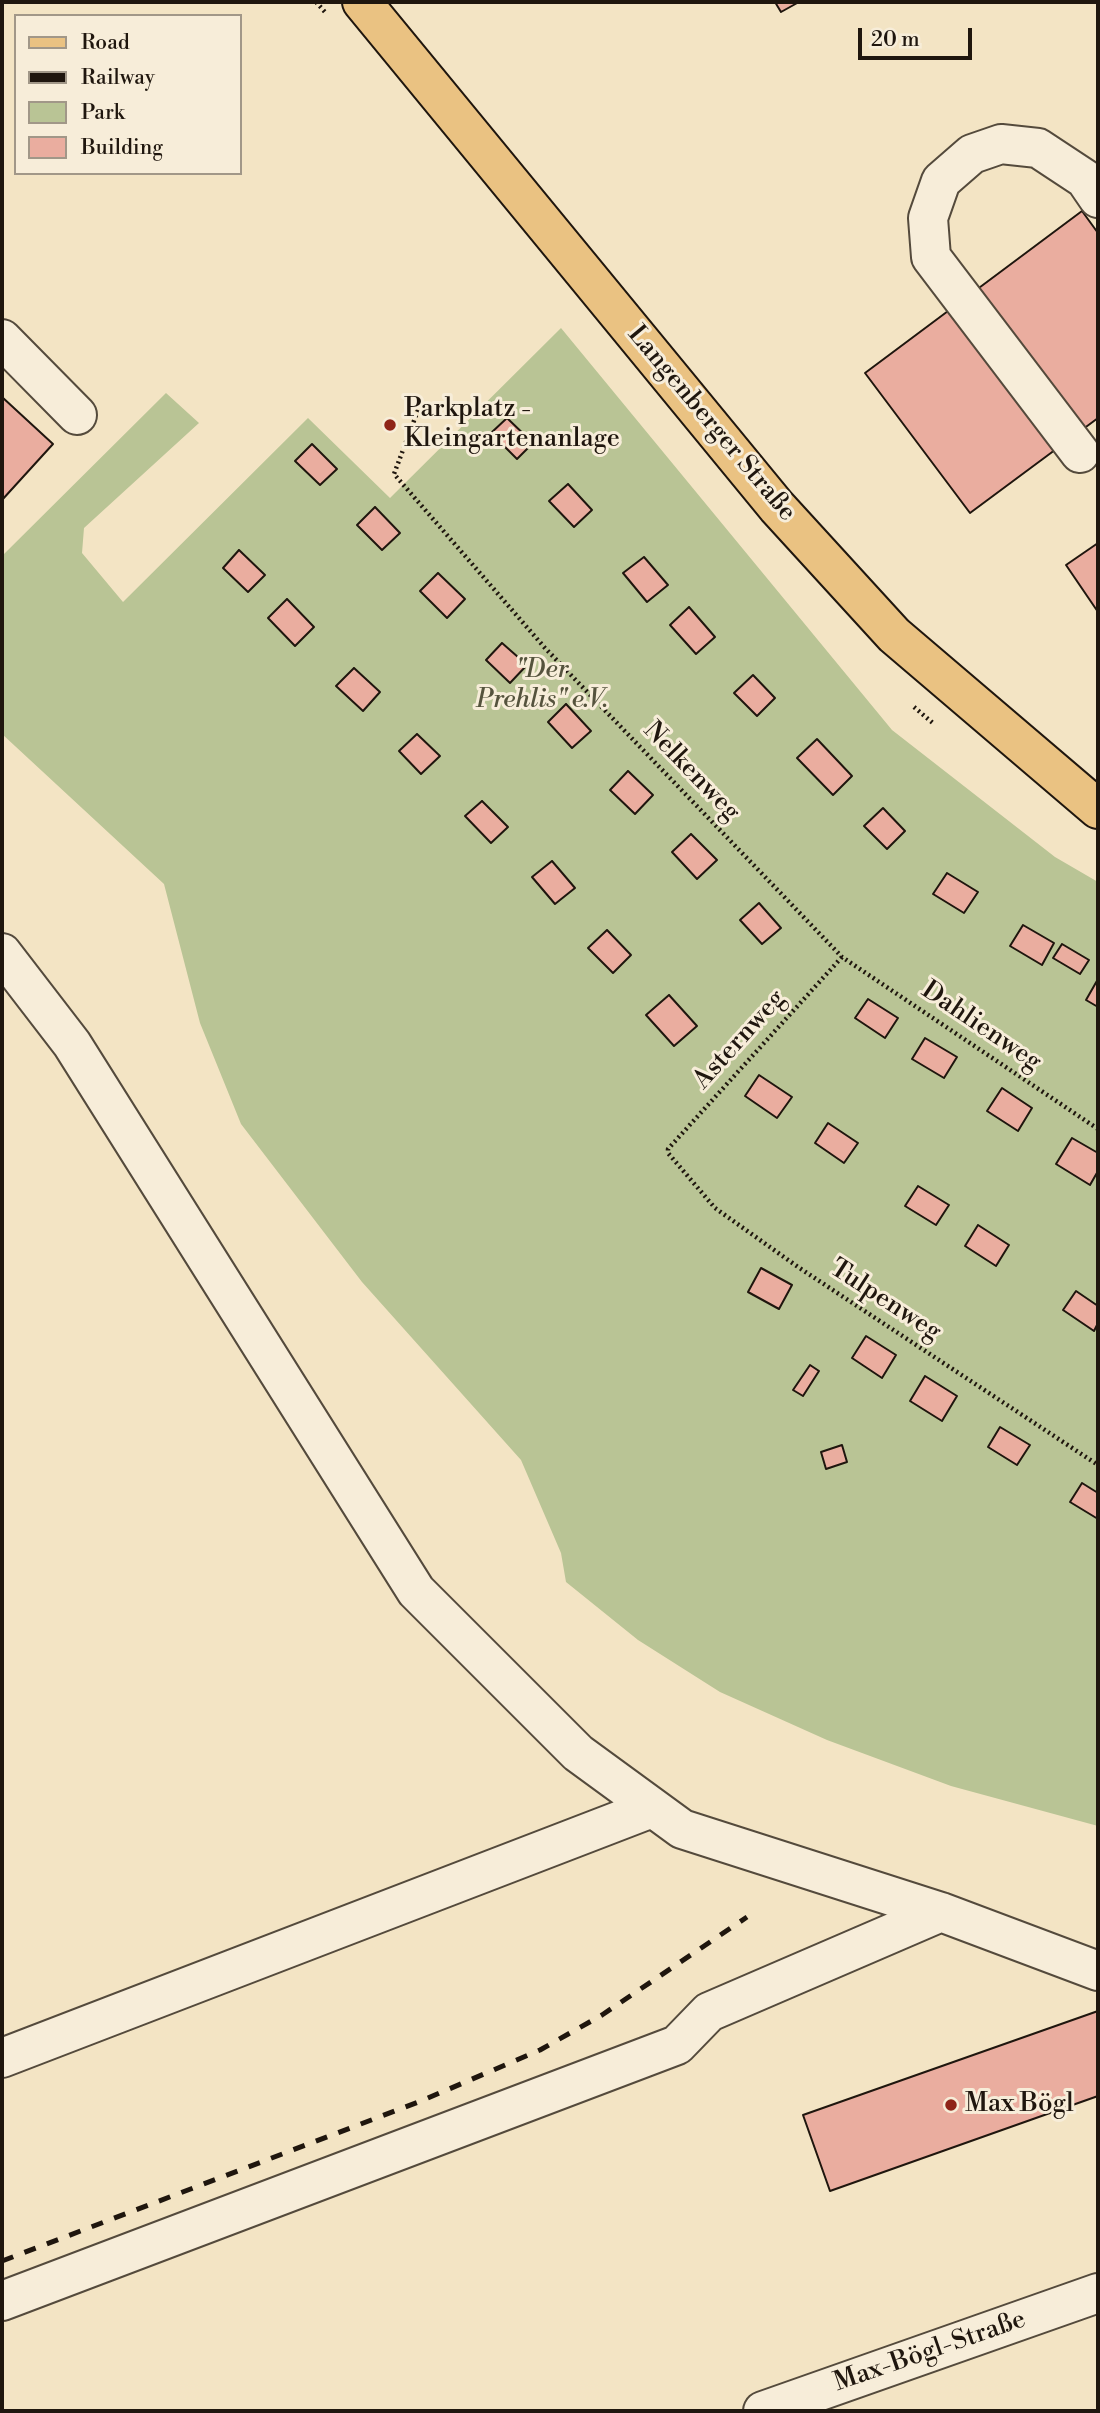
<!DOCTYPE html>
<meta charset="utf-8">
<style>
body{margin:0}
#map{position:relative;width:1100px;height:2413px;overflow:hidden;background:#f3e4c4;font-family:"Libre Bodoni",serif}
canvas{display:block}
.frame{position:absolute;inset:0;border:4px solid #1f160e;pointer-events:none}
.legend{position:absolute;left:14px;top:14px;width:228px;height:161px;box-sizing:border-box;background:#f7edd9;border:2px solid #a19788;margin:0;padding:9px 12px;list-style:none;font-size:21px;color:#1f160e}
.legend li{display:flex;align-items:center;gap:14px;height:35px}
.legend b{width:35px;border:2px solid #a19788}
.scale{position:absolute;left:858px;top:28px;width:114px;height:32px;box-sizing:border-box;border:4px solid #1f160e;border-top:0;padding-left:9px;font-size:21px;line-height:24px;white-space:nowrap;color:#1f160e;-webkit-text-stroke:5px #f7edd9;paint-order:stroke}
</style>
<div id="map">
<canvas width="1100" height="2413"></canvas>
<div class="frame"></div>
<ul class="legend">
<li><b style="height:9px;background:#eac282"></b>Road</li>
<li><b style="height:9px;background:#1f160e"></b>Railway</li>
<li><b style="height:19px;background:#b9c495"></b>Park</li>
<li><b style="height:19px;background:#eaad9f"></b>Building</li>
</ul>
<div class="scale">20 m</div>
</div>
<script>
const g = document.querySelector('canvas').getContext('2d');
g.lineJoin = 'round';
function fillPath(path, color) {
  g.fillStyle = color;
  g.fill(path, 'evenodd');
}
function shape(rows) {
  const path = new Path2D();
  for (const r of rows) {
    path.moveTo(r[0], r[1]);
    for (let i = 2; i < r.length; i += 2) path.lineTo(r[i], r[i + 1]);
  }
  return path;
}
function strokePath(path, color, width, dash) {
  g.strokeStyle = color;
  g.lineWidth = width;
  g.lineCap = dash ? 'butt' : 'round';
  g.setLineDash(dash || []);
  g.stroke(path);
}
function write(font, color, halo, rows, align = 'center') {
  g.font = font + ' "Libre Bodoni",serif';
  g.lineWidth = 6;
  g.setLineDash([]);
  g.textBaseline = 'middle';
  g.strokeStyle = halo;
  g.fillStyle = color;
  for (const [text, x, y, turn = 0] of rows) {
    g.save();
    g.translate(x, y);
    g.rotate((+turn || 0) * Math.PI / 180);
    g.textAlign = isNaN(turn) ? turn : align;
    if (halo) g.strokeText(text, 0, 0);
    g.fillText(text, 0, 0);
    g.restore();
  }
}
const green = shape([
 [561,328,892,730,1055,857,1098,882,1098,1826,951,1786,827,1740,720,1692,638,1640,566,1582,561,1553,521,1460,362,1282,241,1124,200,1023,164,884,2,734,2,556,166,393,199,423,84,528,82,553,123,602,308,418,390,498]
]);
const building = shape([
 [775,2,799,2,781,12,775,2],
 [1082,211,1098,233,1098,418,970,513,865,373,1082,211],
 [2,397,53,444,2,500,2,397],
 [507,418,533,443,517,459,491,433,507,418],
 [312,444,337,469,320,485,295,461,312,444],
 [568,484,592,510,574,527,549,501,568,484],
 [375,507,400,533,382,550,357,525,375,507],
 [1098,543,1098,612,1066,565,1098,543],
 [239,550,265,575,248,592,223,568,239,550],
 [644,557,668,585,647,602,623,573,644,557],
 [438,573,465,599,447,618,420,591,438,573],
 [287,599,314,627,295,646,268,618,287,599],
 [689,607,715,637,696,654,670,625,689,607],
 [502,643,527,665,510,683,486,660,502,643],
 [354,668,380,692,363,711,336,686,354,668],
 [753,675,775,698,757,716,734,693,753,675],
 [566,704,591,731,572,748,548,722,566,704],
 [417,734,440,756,421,774,399,751,417,734],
 [817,739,852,776,833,795,797,758,817,739],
 [628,771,653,795,635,814,610,790,628,771],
 [482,801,508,827,491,843,465,816,482,801],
 [883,808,905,831,887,849,864,826,883,808],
 [691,834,717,860,697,879,672,852,691,834],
 [552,861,575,888,555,904,532,877,552,861],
 [947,873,978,892,964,913,933,894,947,873],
 [759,903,781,928,762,944,740,920,759,903],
 [1023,925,1054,943,1042,965,1010,946,1023,925],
 [607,930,631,955,613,973,588,948,607,930],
 [1062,944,1089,960,1080,974,1053,958,1062,944],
 [1098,979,1098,1007,1086,1000,1098,979],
 [669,995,697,1026,674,1046,646,1015,669,995],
 [868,999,898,1018,885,1038,855,1018,868,999],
 [925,1038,957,1057,944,1078,912,1059,925,1038],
 [759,1075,792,1097,777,1118,745,1096,759,1075],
 [1002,1088,1032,1108,1018,1131,987,1111,1002,1088],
 [828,1123,858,1143,844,1163,815,1143,828,1123],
 [1072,1138,1098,1153,1098,1171,1090,1185,1056,1164,1072,1138],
 [918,1186,949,1205,936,1225,905,1206,918,1186],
 [978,1225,1009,1245,996,1266,965,1246,978,1225],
 [761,1268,792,1285,779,1309,748,1292,761,1268],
 [1076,1291,1098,1306,1098,1323,1094,1331,1063,1310,1076,1291],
 [866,1336,896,1355,882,1378,852,1358,866,1336],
 [810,1365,819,1371,803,1396,793,1390,810,1365],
 [925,1376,957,1396,942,1421,910,1401,925,1376],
 [1000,1427,1030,1445,1017,1465,988,1447,1000,1427],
 [842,1445,847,1462,826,1469,821,1452,842,1445],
 [1082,1483,1098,1493,1098,1519,1070,1502,1082,1483],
 [1098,2011,1098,2096,830,2191,803,2115,1098,2011]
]);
const path = shape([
 [316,2,325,12],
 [418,410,394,474,545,648,842,957,1098,1129],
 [914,707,934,724],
 [842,957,668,1149,668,1153,715,1208,798,1267,1098,1465]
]);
const minor = shape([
 [2,339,77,415],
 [1080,453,931,257,928,218,941,181,972,154,1001,144,1038,148,1085,179,1098,198],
 [2,953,72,1044,416,1591,578,1753,682,1829,941,1912,1098,1971],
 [2,2058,652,1808],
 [2,2301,677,2045,709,2012,941,1912],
 [763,2411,1098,2293]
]);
const major = shape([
 [362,2,777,507,894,635,1098,809]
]);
const rail = shape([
 [2,2261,421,2101,540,2050,602,2015,747,1917]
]);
const markers = [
 [390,425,7,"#8f2418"],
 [951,2105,7,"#8f2418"]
];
const poiNames = [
 ["Parkplatz -",404,410],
 ["Kleingartenanlage",404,440],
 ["Max Bögl",965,2105]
];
const streetNames = [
 ["Langenberger Straße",711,424,50],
 ["Nelkenweg",691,772,46],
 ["Dahlienweg",981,1027,34],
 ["Asternweg",740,1040,-48],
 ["Tulpenweg",885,1301,33],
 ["Max-Bögl-Straße",930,2352,-19]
];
const parkNames = [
 ["\"Der",542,671],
 ["Prehlis\" e.V.",542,701]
];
fillPath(green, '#b9c495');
fillPath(building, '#eaad9f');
strokePath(building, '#1f160e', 2);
strokePath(minor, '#544a3c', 42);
strokePath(major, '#1f160e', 42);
strokePath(path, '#1f160e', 4.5, [2, 3.5]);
strokePath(minor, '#f7edd9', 38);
strokePath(major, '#eac282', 38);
strokePath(rail, '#1f160e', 5, [12, 12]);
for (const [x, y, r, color] of markers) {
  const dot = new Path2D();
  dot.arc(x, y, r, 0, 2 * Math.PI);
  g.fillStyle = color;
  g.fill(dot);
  strokePath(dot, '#f7edd9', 2.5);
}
write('26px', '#1f160e', '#f7edd9', poiNames, 'left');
write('26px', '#1f160e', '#f7edd9', streetNames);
write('italic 26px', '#55533d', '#f7edd9', parkNames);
</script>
